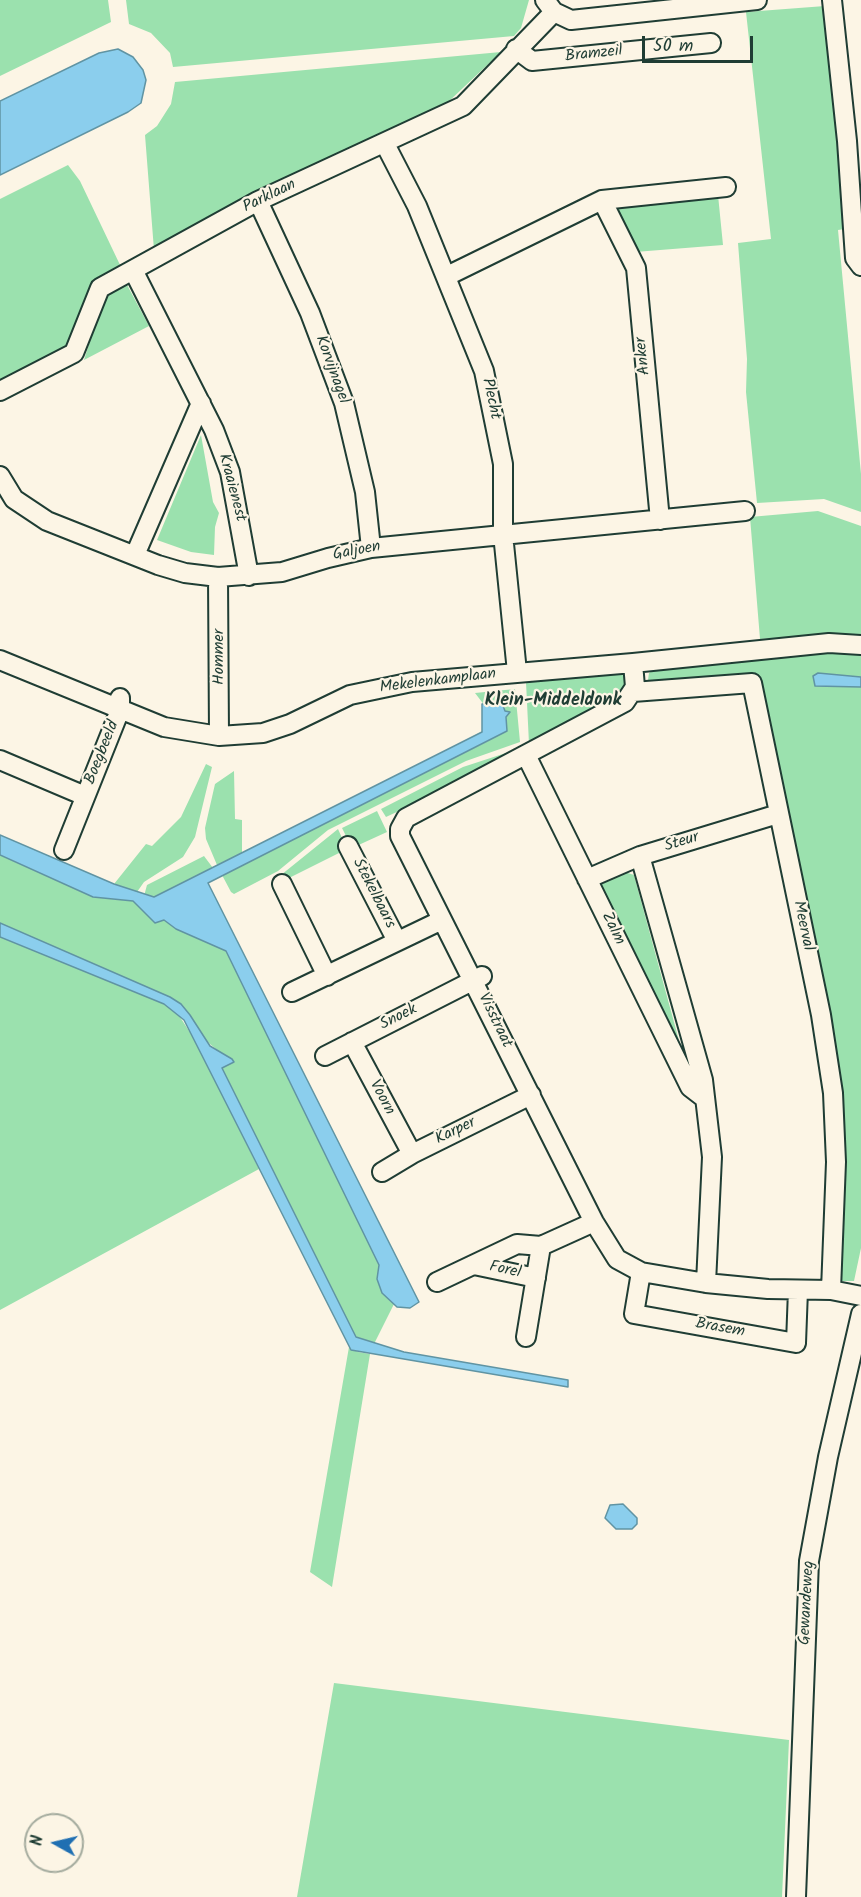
<!DOCTYPE html>
<style>
body{margin:0}
#map{position:relative;width:861px;height:1897px;overflow:hidden;background:#fcf5e5;font-family:Kalam,sans-serif}
canvas{display:block}
.north{position:absolute;left:24px;top:1813px;width:60px;height:60px;box-sizing:border-box;background:#fcf5e5;border:2px solid #a4ab9e;border-radius:50%;rotate:278deg;font-size:16px;font-weight:700;line-height:24px;text-align:center;color:#1f3d34}
.north::after{content:'';display:block;margin:auto;width:21px;height:27px;background:#1f6fb2;clip-path:polygon(50% 0,100% 100%,50% 72%,0 100%)}
.scale{position:absolute;left:642px;top:36px;width:111px;height:27px;box-sizing:border-box;border:3px solid #1f3d34;border-top:0;padding-left:8px;font-size:18px;line-height:21px;white-space:nowrap;color:#1f3d34;-webkit-text-stroke:4px #fcf5e5;paint-order:stroke}
</style>
<div id="map">
<canvas width="861" height="1897"></canvas>
<div class="north">N</div>
<div class="scale">50 m</div>
</div>
<script>
const g = document.querySelector('canvas').getContext('2d');
g.lineJoin = 'round';
function fillPath(path, color) {
  g.fillStyle = color;
  g.fill(path, 'evenodd');
}
function shape(rows) {
  const path = new Path2D();
  for (const r of rows) {
    path.moveTo(r[0], r[1]);
    for (let i = 2; i < r.length; i += 2) path.lineTo(r[i], r[i + 1]);
  }
  return path;
}
function strokePath(path, color, width, dash) {
  g.strokeStyle = color;
  g.lineWidth = width;
  g.lineCap = dash ? 'butt' : 'round';
  g.setLineDash(dash || []);
  g.stroke(path);
}
function write(font, color, halo, rows, align = 'center') {
  g.font = font + ' Kalam,sans-serif';
  g.lineWidth = 4.5;
  g.setLineDash([]);
  g.textBaseline = 'middle';
  g.strokeStyle = halo;
  g.fillStyle = color;
  for (const [text, x, y, turn = 0] of rows) {
    g.save();
    g.translate(x, y);
    g.rotate((+turn || 0) * Math.PI / 180);
    g.textAlign = isNaN(turn) ? turn : align;
    if (halo) g.strokeText(text, 0, 0);
    g.fillText(text, 0, 0);
    g.restore();
  }
}
const green = shape([
 [0,0,108,0,111,22,0,76],
 [126,0,529,0,521,28,514,36,173,67,170,53,151,33,129,24],
 [825,6,844,172,845,229,838,230,861,474,861,512,824,499,757,503,746,392,747,359,738,243,771,239,746,12],
 [501,52,446,104,154,250,145,135,157,126,171,104,175,82],
 [68,165,80,181,121,267,95,280,73,347,0,387,0,199],
 [718,195,723,245,635,252,612,204],
 [125,281,149,326,84,360,105,293],
 [201,435,213,502,219,513,215,527,214,555,191,552,157,540],
 [818,511,861,526,861,634,760,639,750,517],
 [830,653,861,653,861,1248,854,1281,838,1281,842,1162,799,873,759,677,656,686,648,680,649,673,658,668],
 [618,671,626,678,625,690,612,702,529,744,526,682],
 [515,689,520,742,466,761,328,830,278,871,234,894,231,892,222,875,488,741,482,732,460,743,498,723,475,693],
 [512,751,519,753,405,811,403,809,386,817,381,809,463,767],
 [206,764,212,767,195,837,183,857,144,882,137,892,114,884,146,844,152,846,181,817],
 [234,771,235,819,242,820,242,853,217,865,206,839,205,828,215,784],
 [377,811,387,832,352,848,342,828],
 [338,829,347,849,283,881,281,875],
 [0,855,93,897,133,901,159,921,164,920,176,929,226,951,379,1265,377,1279,382,1293,394,1304,374,1344,356,1337,222,1068,226,1065,216,1049,205,1040,181,1004,170,997,26,947,164,1004,178,1014,193,1037,259,1169,0,1310],
 [204,856,213,868,154,897,144,896,147,885],
 [625,872,634,875,687,1070,599,886,606,879],
 [349,1347,358,1352,370,1354,332,1587,310,1572],
 [334,1683,789,1740,782,1897,297,1897]
]);
const water = shape([
 [118,49,133,57,143,70,146,80,141,103,128,112,0,175,0,101,99,53,118,49],
 [818,673,861,677,861,687,815,686,813,676,818,673],
 [502,703,505,711,510,712,506,717,507,731,208,883,419,1302,410,1308,397,1307,382,1293,377,1279,379,1265,226,951,176,929,164,920,155,923,133,901,93,897,0,855,0,835,114,884,154,897,482,732,482,704,502,703],
 [0,923,170,997,181,1004,190,1015,210,1046,232,1059,234,1062,222,1068,356,1337,404,1352,568,1380,568,1387,351,1350,184,1020,164,1004,0,937,0,923],
 [623,1504,637,1518,637,1524,632,1529,616,1529,605,1518,610,1505,623,1504]
]);
const minor = shape([
 [545,0,554,12,571,20,757,0],
 [832,0,847,141,855,258,861,266],
 [516,49,532,61,711,43],
 [385,144,417,206,484,371,503,464,503,534,517,672],
 [602,200,636,268,660,520],
 [258,201,310,313,344,403,365,492,371,548],
 [133,270,214,430,230,472,249,576],
 [447,276,602,200,726,187],
 [0,391,74,353,100,288,258,201,463,106,554,12],
 [0,476,14,499,47,521,158,565,185,573,218,577,282,572,328,558,371,548,745,511],
 [135,555,201,403],
 [218,577,219,736],
 [0,660,164,727,219,736,263,733,290,724,350,695,412,682,633,663,829,643,861,645],
 [633,663,635,687,625,702,406,818,400,829,400,836,594,1222,617,1259,641,1272,706,1283,768,1289,831,1290,861,1296],
 [633,692,752,683,821,1015,833,1093,836,1162,831,1290],
 [526,755,690,1087,703,1097],
 [0,760,85,796],
 [348,846,397,941],
 [64,850,120,710,120,698],
 [640,856,703,1080,712,1157,706,1283],
 [587,879,640,856,778,814],
 [282,884,327,976],
 [292,992,442,920],
 [352,1042,412,1154],
 [325,1056,482,976],
 [382,1172,412,1154,531,1095],
 [474,1265,536,1278],
 [641,1272,634,1314,796,1343,798,1290],
 [437,1282,517,1244,541,1246,594,1222],
 [526,1337,541,1246],
 [796,1897,809,1561,828,1457,861,1314]
]);
const streetNames = [
 ["Bramzeil",594,55,-6],
 ["Parklaan",270,197,-26],
 ["Anker",644,356,-96],
 ["Korvijnagel",331,370,70],
 ["Plecht",490,399,78],
 ["Kraaienest",231,488,75],
 ["Galjoen",357,552,-11],
 ["Hommer",220,657,-90],
 ["Mekelenkamplaan",438,682,-7],
 ["Boegbeeld",103,753,-68],
 ["Steur",682,843,-17],
 ["Stekelbaars",373,894,63],
 ["Meerval",802,926,78],
 ["Zalm",612,929,64],
 ["Snoek",399,1018,-27],
 ["Visstraat",494,1021,64],
 ["Voorn",381,1098,62],
 ["Karper",456,1132,-26],
 ["Forel",505,1271,12],
 ["Brasem",720,1329,10],
 ["Gewandeweg",808,1603,-87]
];
const neighbourhoodNames = [
 ["Klein-Middeldonk",553,702]
];
fillPath(green, '#9be1ae');
fillPath(water, '#8bceed');
strokePath(water, '#6094a3', 1.5);
strokePath(minor, '#1f3d34', 22);
strokePath(minor, '#fcf5e5', 18);
write('16px', '#1f3d34', '#fcf5e5', streetNames);
write('bold 18px', '#1f3d34', '#fcf5e5', neighbourhoodNames);
</script>
